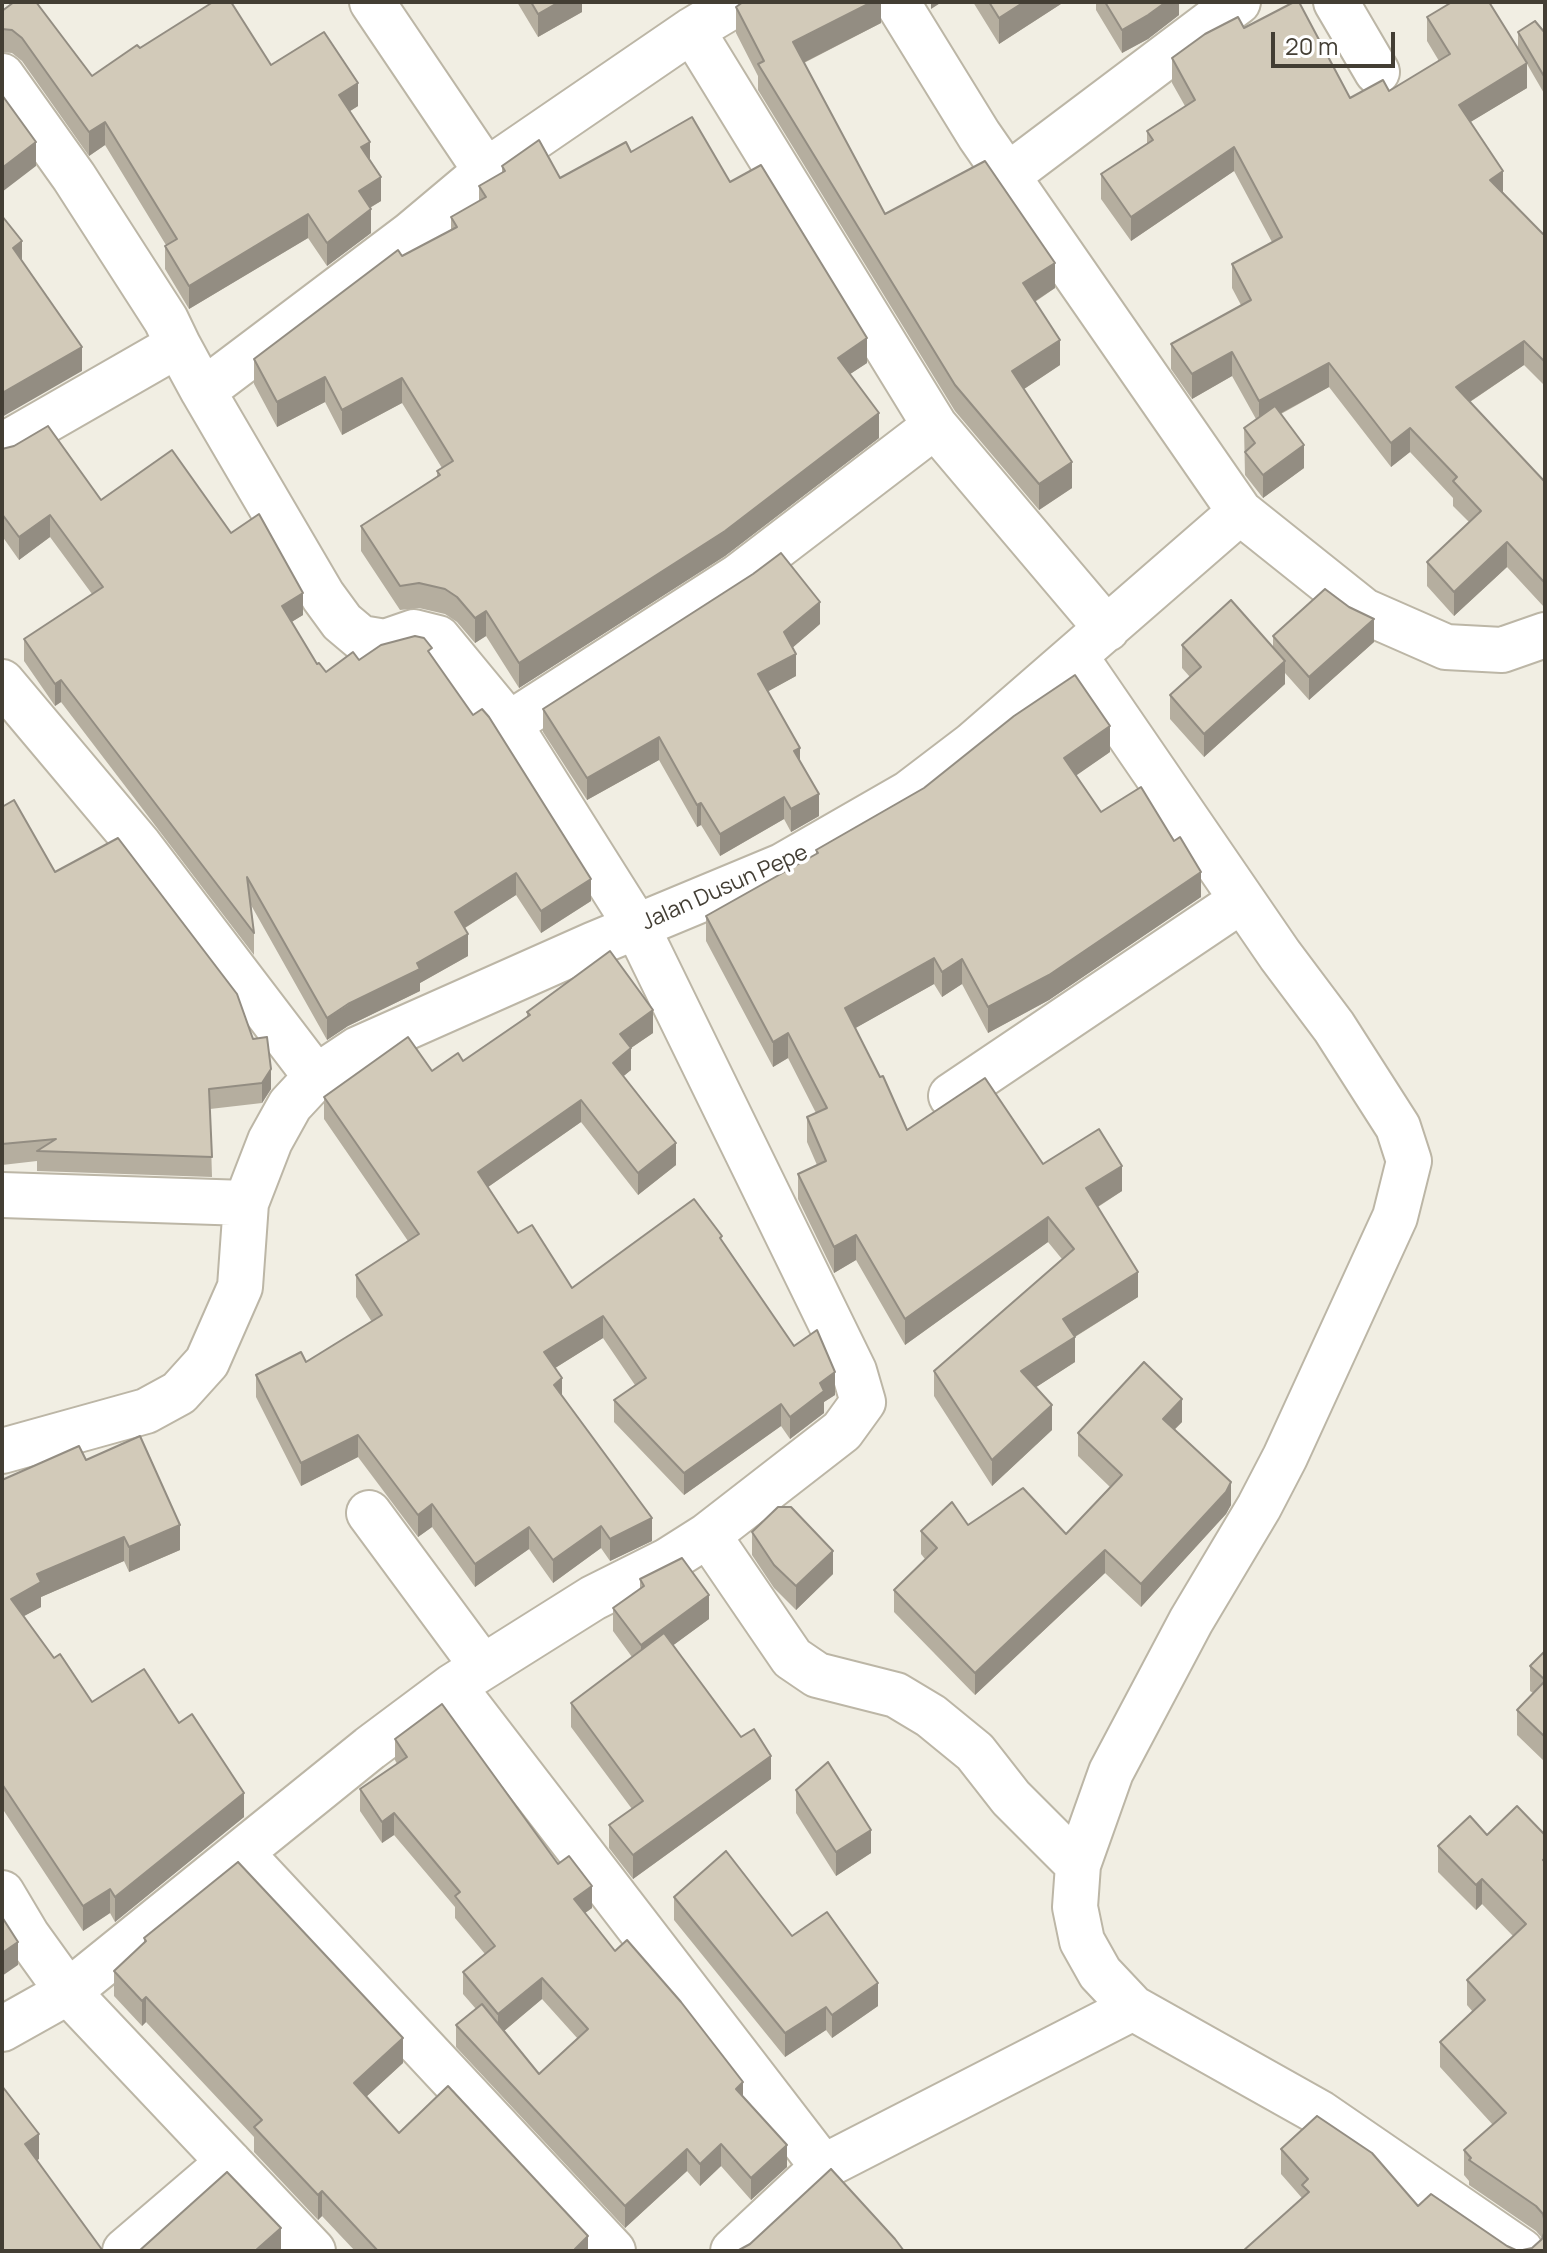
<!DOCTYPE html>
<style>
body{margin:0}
#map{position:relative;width:1547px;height:2253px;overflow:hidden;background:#f1eee3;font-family:Manrope,sans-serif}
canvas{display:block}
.frame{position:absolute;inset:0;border:4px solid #433e34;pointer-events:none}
.scale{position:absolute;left:1271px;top:32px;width:124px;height:36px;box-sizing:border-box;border:4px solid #433e34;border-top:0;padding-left:10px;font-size:24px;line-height:28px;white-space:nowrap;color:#433e34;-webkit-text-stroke:6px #fff;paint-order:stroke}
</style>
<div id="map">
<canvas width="1547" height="2253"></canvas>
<div class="frame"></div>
<div class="scale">20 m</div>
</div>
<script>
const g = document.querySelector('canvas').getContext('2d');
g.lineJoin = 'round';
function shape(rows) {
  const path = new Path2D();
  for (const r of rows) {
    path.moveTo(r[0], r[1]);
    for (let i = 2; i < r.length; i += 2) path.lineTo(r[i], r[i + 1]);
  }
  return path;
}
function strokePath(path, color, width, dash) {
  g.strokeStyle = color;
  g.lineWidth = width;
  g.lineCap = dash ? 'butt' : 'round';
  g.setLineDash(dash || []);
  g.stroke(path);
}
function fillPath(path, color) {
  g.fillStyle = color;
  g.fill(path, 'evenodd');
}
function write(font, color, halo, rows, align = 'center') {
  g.font = font + ' Manrope,sans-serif';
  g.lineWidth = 7;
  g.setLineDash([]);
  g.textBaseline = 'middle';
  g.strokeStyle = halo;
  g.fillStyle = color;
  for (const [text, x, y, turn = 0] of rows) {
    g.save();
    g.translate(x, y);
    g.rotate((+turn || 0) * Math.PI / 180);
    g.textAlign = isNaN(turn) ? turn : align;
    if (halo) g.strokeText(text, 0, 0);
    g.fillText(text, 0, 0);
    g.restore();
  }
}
const minor = shape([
 [372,2,486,171],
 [897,2,979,135,1240,512,1364,611,1446,647,1502,650,1545,635],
 [1336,2,1377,72],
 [692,30,935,426,1107,629],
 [2,76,74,177,166,320,178,345,2,446],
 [1007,176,1238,2],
 [178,345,203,391,411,234,486,171,692,30,739,2],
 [203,391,323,596,342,622,361,638,385,642,414,632,438,638,509,724,637,927,854,1371,863,1402,842,1431,708,1535],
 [1075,656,1280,955,1334,1027,1398,1127,1409,1161,1395,1217,1285,1457,1259,1507,1191,1621,1111,1772,1078,1865,1075,1907,1082,1941,1100,1973,1133,2008,1320,2113,1521,2251],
 [2,682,140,846,316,1077],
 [509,724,739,576,935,426],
 [951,1096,1242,900],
 [2,1195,246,1203],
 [2,1451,146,1411,179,1393,207,1362,240,1287,246,1203,270,1141,290,1105,316,1077,358,1049,592,945,782,866,909,793,972,745,1240,512],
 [369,1513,482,1666],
 [453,1686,823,2167],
 [241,1853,613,2251],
 [2,1893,27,1935,68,1992,313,2251],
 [2,2029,68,1992,370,1748,453,1686,593,1598,667,1561,708,1535,792,1658,817,1675,896,1695,931,1716,975,1752,1011,1798,1078,1865],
 [125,2251,229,2162],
 [733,2251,823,2167,1133,2008]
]);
const wall = shape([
 [517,2,582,2,582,12,538,37],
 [881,2,881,23,804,63,885,214,1055,288,1035,302,1060,365,1024,389,1072,488,1039,510,955,411,758,90,758,76,736,33,736,7],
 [973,2,1064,2,999,44],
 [1096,2,1179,2,1179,15,1148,39,1122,53,1096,10],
 [2,11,92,76,140,48,271,65,358,106,350,111,370,161,381,201,370,208,371,233,327,266,308,238,189,309,165,269,165,246,166,245,105,145,89,156,22,61,12,53,2,52],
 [1427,17,1518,50,1518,32,1545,33,1545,95,1527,64,1527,88,1470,122,1503,192,1543,234,1545,232,1545,386,1524,365,1470,402,1545,482,1544,607,1507,567,1454,616,1427,586,1427,562,1469,522,1453,506,1453,498,1410,452,1391,467,1329,387,1281,414,1304,468,1263,498,1245,475,1244,428,1256,419,1232,376,1192,399,1171,369,1171,344,1241,305,1232,288,1232,264,1272,242,1234,171,1131,241,1101,199,1101,174,1147,144,1147,131,1185,106,1172,83,1172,58,1244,28,1350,98,1389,91,1439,61,1427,41],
 [631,152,730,182,867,363,850,374,879,438,725,556,519,688,486,636,475,643,457,622,445,614,419,608,400,610,361,551,361,526,437,477,437,471,442,468,402,403,342,435,325,402,277,427,254,384,254,359,402,256,451,231,451,217,479,201,479,186,502,173,502,166,560,178],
 [2,449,101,500,231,533,303,615,291,622,317,664,326,672,359,660,432,656,591,901,541,933,516,895,465,928,468,956,420,983,420,991,348,1026,327,1040,251,905,254,933,254,955,61,702,55,706,24,661,24,639,92,594,50,537,19,560,2,536],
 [820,624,792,648,796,676,768,691,800,762,819,816,791,832,784,819,720,856,701,825,697,827,659,760,587,800,543,732,543,709],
 [1273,636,1374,642,1309,700,1285,673,1285,684,1204,757,1170,719,1170,695,1190,677,1182,668,1182,645,1273,647],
 [1110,752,1076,775,1101,812,1201,897,1049,1000,988,1033,962,984,942,997,934,984,855,1028,907,1130,1043,1164,1122,1191,1098,1207,1138,1297,1075,1337,1075,1362,1036,1387,1052,1430,992,1486,934,1396,934,1371,1062,1259,1048,1242,905,1345,856,1260,834,1273,798,1199,798,1174,817,1165,807,1142,807,1117,816,1113,788,1058,773,1067,706,941,706,916,816,855,816,850],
 [2,807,55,872,271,1089,262,1103,210,1109,212,1177,37,1171,37,1161,2,1165],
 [527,1012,653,1033,631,1048,631,1070,623,1076,676,1165,638,1195,581,1122,488,1187,518,1233,572,1288,722,1242,794,1346,835,1395,824,1402,824,1413,790,1439,781,1426,684,1495,614,1422,614,1400,635,1385,603,1338,555,1368,562,1396,652,1541,610,1561,601,1548,553,1583,529,1549,475,1587,432,1527,418,1537,358,1457,301,1486,256,1397,256,1375,306,1362,372,1322,356,1297,356,1275,408,1241,324,1119,324,1097,432,1071,463,1061,527,1017],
 [1182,1422,1175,1429,1231,1505,1226,1514,1141,1607,1105,1573,975,1695,894,1612,894,1590,925,1559,921,1554,921,1531,1066,1534,1110,1487,1078,1456,1078,1433],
 [86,1460,180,1550,129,1572,124,1561,41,1597,41,1607,24,1616,54,1658,92,1702,179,1723,244,1817,115,1922,110,1913,83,1931,2,1808,2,1480],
 [752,1532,833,1574,796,1610,774,1588,752,1555],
 [640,1579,709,1619,673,1645,771,1779,633,1879,609,1848,609,1825,632,1809,571,1727,571,1703,632,1657,613,1631,613,1608,640,1589],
 [1545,1651,1545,1762,1517,1735,1517,1710,1533,1693,1530,1691,1530,1666],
 [395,1739,558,1864,592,1908,585,1913,615,1951,743,2097,787,2167,751,2200,721,2166,700,2186,687,2171,625,2228,456,2047,456,2025,476,2009,463,1994,463,1972,485,1954,455,1918,455,1907,394,1835,382,1843,360,1811,360,1789,397,1764,395,1760],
 [542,1999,578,2039,539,2074,504,2031],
 [796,1790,871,1853,836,1876,796,1813],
 [1487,1835,1545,1835,1545,2251,1243,2251,1302,2198,1281,2174,1281,2149,1418,2206,1518,2251,1532,2248,1542,2238,1536,2231,1469,2185,1469,2181,1464,2175,1464,2150,1493,2125,1440,2067,1440,2042,1473,2012,1467,2005,1467,1980,1513,1936,1482,1904,1476,1910,1438,1872,1438,1846],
 [674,1897,792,1936,878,2006,832,2038,826,2030,785,2057,674,1920],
 [144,1938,403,2063,366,2097,399,2133,588,2251,355,2251,322,2216,318,2220,254,2152,254,2137,146,2022,142,2026,114,1996,114,1971,144,1943]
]);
const shadedWall = shape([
 [559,2,582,2,582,12,538,37,538,14],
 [872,2,881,2,881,23,793,68,793,42],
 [931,2,942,2,931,9],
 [1024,2,1064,2,999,44,999,18],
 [1166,2,1179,2,1179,15,1148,39,1122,53,1122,30],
 [1527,63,1527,88,1459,129,1459,105],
 [358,83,358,106,339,118,339,95],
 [105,122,105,145,89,156,89,132],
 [36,142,36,166,2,192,2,168],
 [370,142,370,165,361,147],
 [1234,147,1234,171,1131,241,1131,217],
 [1503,171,1503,196,1490,180],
 [381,177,381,201,359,214,359,191],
 [371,209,371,233,327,266,327,243],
 [308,214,308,238,189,309,189,286],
 [22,241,22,266,13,248],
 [1055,263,1055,288,1023,309,1023,283],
 [867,338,867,363,838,382,838,358],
 [1060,340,1060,365,1012,397,1012,371],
 [1524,341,1524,365,1456,411,1456,387],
 [82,347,82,371,2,417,2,393],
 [1232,352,1232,376,1192,399,1192,374],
 [1329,363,1329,387,1259,425,1259,401],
 [325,377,325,402,277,427,277,402],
 [402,378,402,403,342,435,342,410],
 [879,413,879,438,725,556,519,688,519,663],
 [1410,428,1410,452,1391,467,1391,443],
 [1304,445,1304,468,1263,498,1263,475],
 [1072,462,1072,488,1039,510,1039,484],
 [50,515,50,537,19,560,19,537],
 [1507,542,1507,567,1454,616,1454,592],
 [303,593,303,615,282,628,282,606],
 [820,602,820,624,784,655,784,632],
 [486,611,486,636,475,643,475,618],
 [1374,619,1374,642,1309,700,1309,677],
 [796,654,796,676,758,697,758,674],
 [1285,661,1285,684,1204,757,1204,734],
 [61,680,61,702,55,706,55,684],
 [1110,726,1110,752,1064,784,1064,758],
 [659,737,659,760,587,800,587,778],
 [800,748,800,771,794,751],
 [819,794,819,816,791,832,791,809],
 [784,797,784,819,720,856,720,834],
 [701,803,701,825,697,827,697,805],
 [1201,872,1201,897,1049,1000,988,1033,988,1007],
 [516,873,516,895,455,934,455,912],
 [591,879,591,901,541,933,541,911],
 [468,934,468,956,420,983,420,991,348,1026,327,1040,327,1018,417,963],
 [934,958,934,984,845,1034,845,1008],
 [962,959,962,984,942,997,942,972],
 [653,1010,653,1033,631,1048,631,1070,613,1085,613,1063,620,1034],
 [788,1033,788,1058,773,1067,773,1042],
 [271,1069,271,1089,262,1103,262,1083],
 [581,1100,581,1122,478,1194,478,1172],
 [676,1143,676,1165,638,1195,638,1173],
 [1122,1166,1122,1191,1086,1214,1086,1188],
 [1048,1217,1048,1242,905,1345,905,1319],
 [856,1235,856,1260,834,1273,834,1247],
 [1138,1272,1138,1297,1063,1344,1063,1319],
 [603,1316,603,1338,544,1375,544,1352],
 [1075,1337,1075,1362,1021,1397,1021,1371],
 [835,1372,835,1395,824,1402,824,1413,790,1439,790,1417,820,1383],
 [562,1378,562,1400,554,1385],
 [1182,1399,1182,1422,1163,1441,1163,1419],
 [781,1404,781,1426,684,1495,684,1473],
 [1052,1405,1052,1430,992,1486,992,1460],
 [358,1435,358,1457,301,1486,301,1463],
 [1231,1482,1231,1505,1226,1514,1141,1607,1141,1584],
 [432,1504,432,1527,418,1537,418,1515],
 [652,1518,652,1541,610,1561,610,1539],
 [180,1525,180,1550,129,1572,129,1547],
 [601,1526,601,1548,553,1583,553,1560],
 [529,1527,529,1549,475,1587,475,1564],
 [124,1537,124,1561,41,1597,41,1607,11,1623,11,1599,37,1574],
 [1105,1550,1105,1573,975,1695,975,1673],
 [833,1551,833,1574,796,1610,796,1586],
 [709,1595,709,1619,641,1669,641,1645],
 [771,1756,771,1779,633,1879,633,1855],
 [244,1793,244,1817,115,1922,115,1897],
 [394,1813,394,1835,382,1843,382,1822],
 [871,1830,871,1853,836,1876,836,1852],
 [1482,1879,1482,1904,1476,1910,1476,1885],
 [592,1886,592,1908,574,1921,574,1899],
 [110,1889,110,1913,83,1931,83,1906],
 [18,1942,18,1965,2,1976,2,1953],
 [542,1978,542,1999,498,2036,498,2014],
 [878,1983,878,2006,832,2038,832,2015],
 [146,1997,146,2022,142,2026,142,2001],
 [826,2007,826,2030,785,2057,785,2033],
 [403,2038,403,2063,354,2108,354,2083],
 [743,2082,743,2104,736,2089],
 [39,2134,39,2159,25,2169,25,2144],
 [721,2144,721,2166,700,2186,700,2164],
 [787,2145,787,2167,751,2200,751,2178],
 [687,2149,687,2171,625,2228,625,2206],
 [322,2191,322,2216,318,2220,318,2195],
 [281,2228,281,2251,255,2251],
 [588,2236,588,2251,575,2251,575,2249]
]);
const building = shape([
 [14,2,36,2,92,76,137,45,140,48,213,2,231,2,271,65,324,32,358,83,339,95,370,142,361,147,381,177,359,191,371,209,327,243,308,214,189,286,165,246,177,239,105,122,89,132,22,38,12,30,2,29,2,11,14,2],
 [531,2,559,2,538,14,531,2],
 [743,2,872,2,793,42,885,214,985,161,1055,263,1023,283,1060,340,1012,371,1072,462,1039,484,955,385,758,64,764,61,736,7,743,2],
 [989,2,1024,2,999,18,989,2],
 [1105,2,1166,2,1148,15,1122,30,1105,2],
 [1294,2,1299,2,1350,98,1383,80,1389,91,1450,54,1427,17,1452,2,1489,2,1527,63,1459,105,1503,171,1490,180,1543,234,1545,232,1545,362,1524,341,1456,387,1545,482,1544,582,1507,542,1454,592,1427,562,1481,511,1453,481,1457,477,1410,428,1391,443,1329,363,1259,401,1232,352,1192,374,1171,344,1251,300,1232,264,1282,237,1234,147,1131,217,1101,174,1153,140,1147,131,1195,100,1172,58,1205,34,1238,17,1244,28,1294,2],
 [1535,21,1545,33,1545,78,1518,32,1535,21],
 [2,95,36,142,2,168,2,95],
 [692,117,730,182,761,165,867,338,838,358,879,413,725,531,519,663,486,611,475,618,457,597,445,589,419,583,400,586,361,526,440,475,437,471,453,461,402,378,342,410,325,377,277,402,254,359,398,250,402,256,457,227,451,217,486,197,479,186,505,171,502,166,539,140,560,178,626,142,631,152,692,117],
 [2,216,22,241,13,248,82,347,2,393,2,216],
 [1275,406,1304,445,1263,475,1245,452,1255,443,1244,428,1275,406],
 [48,426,101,500,172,450,231,533,259,514,303,593,282,606,317,664,319,663,326,672,353,652,359,660,381,645,415,636,424,638,432,648,428,651,473,715,482,709,489,717,591,879,541,911,516,873,455,912,468,934,417,963,420,969,348,1004,327,1018,247,877,254,933,61,680,55,684,24,639,103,587,50,515,19,537,2,514,2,449,14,446,48,426],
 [781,553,820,602,784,632,796,654,758,674,800,748,794,751,819,794,791,809,784,797,720,834,701,803,697,805,659,737,587,778,543,709,753,574,781,553],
 [1325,589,1349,607,1374,619,1309,677,1273,636,1325,589],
 [1231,600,1285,661,1204,734,1170,695,1201,667,1182,645,1231,600],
 [1075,675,1110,726,1064,758,1101,812,1141,787,1174,841,1180,837,1201,872,1049,975,988,1007,962,959,942,972,934,958,845,1008,880,1077,883,1076,907,1130,985,1078,1043,1164,1099,1129,1122,1166,1086,1188,1138,1272,1063,1319,1075,1337,1021,1371,1052,1405,992,1460,934,1371,1074,1249,1048,1217,905,1319,856,1235,834,1247,798,1174,826,1161,807,1117,827,1108,788,1033,773,1042,706,916,818,853,816,850,924,788,1014,716,1075,675],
 [14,800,55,872,118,838,237,994,253,1039,267,1037,271,1069,262,1083,209,1089,212,1157,37,1151,56,1139,2,1144,2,807,14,800],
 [610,951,653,1010,620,1034,631,1048,613,1063,676,1143,638,1173,581,1100,478,1172,518,1233,532,1225,572,1288,694,1199,722,1236,720,1238,794,1346,817,1330,835,1372,820,1383,824,1391,790,1417,781,1404,684,1473,614,1400,646,1378,603,1316,544,1352,562,1378,554,1385,652,1518,610,1539,601,1526,553,1560,529,1527,475,1564,432,1504,418,1515,358,1435,301,1463,256,1375,301,1352,306,1362,382,1315,356,1275,419,1234,324,1097,408,1037,432,1071,458,1053,463,1061,530,1015,527,1012,610,951],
 [1144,1362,1182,1399,1163,1419,1231,1482,1226,1492,1141,1584,1105,1550,975,1673,894,1590,937,1548,921,1531,952,1502,968,1525,1023,1488,1066,1534,1122,1475,1078,1433,1144,1362],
 [140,1436,180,1525,129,1547,124,1537,37,1574,41,1582,11,1599,54,1658,60,1654,92,1702,144,1669,179,1723,192,1714,244,1793,115,1897,110,1889,83,1906,2,1784,2,1480,79,1446,86,1460,140,1436],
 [778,1507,791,1507,833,1551,796,1586,774,1565,752,1532,778,1507],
 [682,1558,709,1595,641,1645,613,1608,644,1586,640,1579,682,1558],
 [664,1633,741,1737,754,1729,771,1756,633,1855,609,1825,643,1801,571,1703,664,1633],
 [1545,1651,1545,1680,1530,1666,1545,1651],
 [1545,1681,1545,1737,1517,1710,1545,1681],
 [442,1704,558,1864,569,1856,592,1886,574,1899,615,1951,627,1940,681,2002,743,2082,736,2089,787,2145,751,2178,721,2144,700,2164,687,2149,625,2206,456,2025,482,2004,539,2074,588,2029,542,1978,498,2014,463,1972,495,1946,455,1896,460,1892,394,1813,382,1822,360,1789,407,1757,395,1739,442,1704],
 [828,1762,871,1830,836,1852,796,1790,828,1762],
 [1517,1806,1545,1835,1545,1858,1543,1860,1545,1862,1545,2223,1543,2214,1536,2206,1469,2160,1471,2158,1464,2150,1506,2113,1440,2042,1485,2000,1467,1980,1526,1924,1482,1879,1476,1885,1438,1846,1470,1816,1487,1835,1517,1806],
 [726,1851,792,1936,827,1912,878,1983,832,2015,826,2007,785,2033,674,1897,726,1851],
 [238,1862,403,2038,354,2083,399,2133,448,2086,588,2236,575,2249,576,2251,378,2251,322,2191,318,2195,254,2127,262,2120,146,1997,142,2001,114,1971,146,1941,144,1938,238,1862],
 [2,1917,18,1942,2,1953,2,1917],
 [2,2086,39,2134,25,2144,103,2251,2,2251,2,2086],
 [1317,2116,1372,2153,1418,2206,1431,2194,1507,2246,1518,2251,1532,2248,1542,2239,1545,2230,1545,2251,1243,2251,1309,2192,1302,2185,1308,2179,1281,2149,1317,2116],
 [831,2169,895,2239,904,2251,727,2251,739,2250,750,2244,831,2169],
 [227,2172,281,2228,255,2251,139,2251,227,2172]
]);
const streetNames = [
 ["Jalan Dusun Pepe",725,888,-24]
];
strokePath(minor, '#bcb6a6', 48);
strokePath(minor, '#fff', 44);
fillPath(wall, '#b5ae9f');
fillPath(shadedWall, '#938d82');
fillPath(building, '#d2cab9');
strokePath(building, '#938d82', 2);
write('22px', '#433e34', '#fff', streetNames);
</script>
